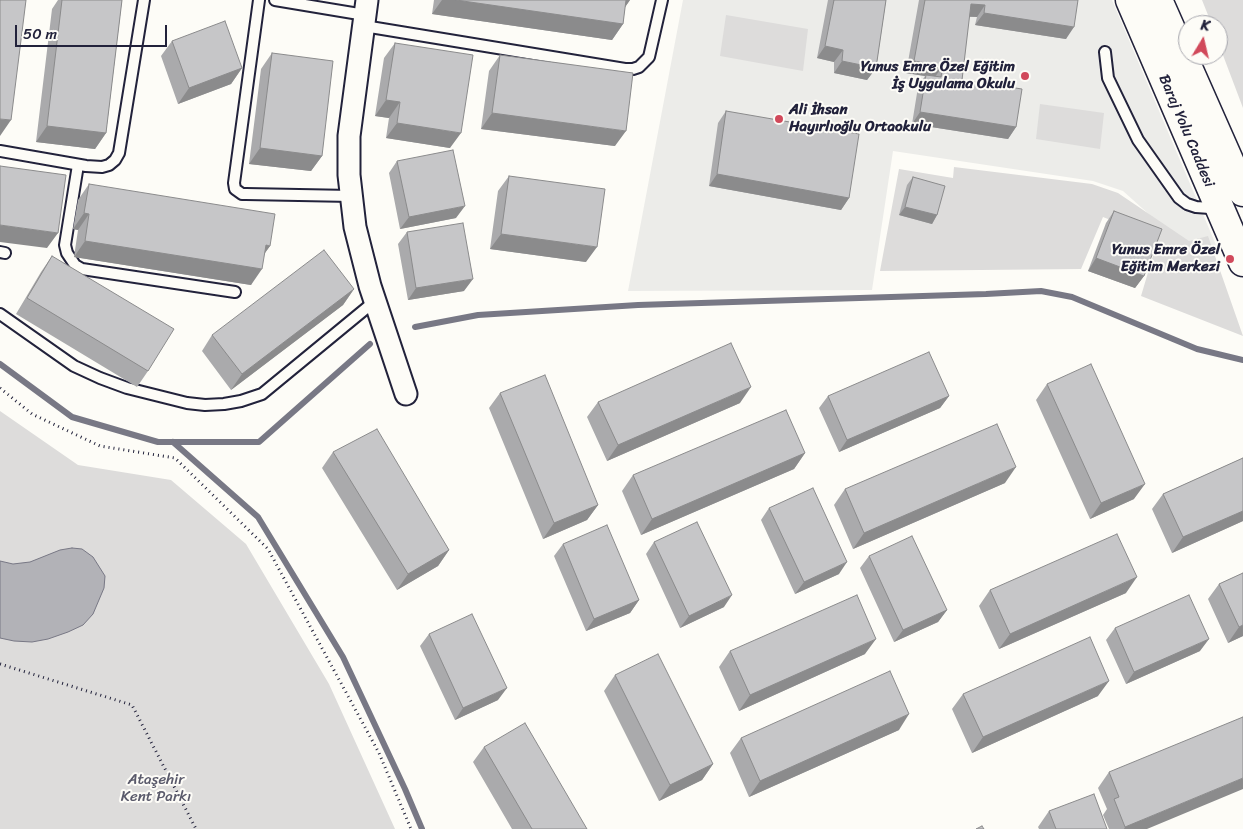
<!DOCTYPE html>
<meta charset="utf-8">
<style>
body{margin:0}
#map{position:relative;width:1243px;height:829px;overflow:hidden;background:#fdfcf7;font-family:Sriracha,sans-serif}
canvas{display:block}
.north{position:absolute;left:1178px;top:15px;width:50px;height:50px;box-sizing:border-box;background:#fdfcf7;border:1px solid #a5a5ac;border-radius:50%;rotate:9deg;font-size:14px;font-weight:700;line-height:20px;text-align:center;color:#22223b}
.north::after{content:'';display:block;margin:auto;width:18px;height:22px;background:#d1495b;clip-path:polygon(50% 0,100% 100%,50% 72%,0 100%)}
.scale{position:absolute;left:15px;top:25px;width:152px;height:22px;box-sizing:border-box;border:2px solid #22223b;border-top:0;padding-left:6px;font-size:15px;line-height:18px;white-space:nowrap;color:#22223b;-webkit-text-stroke:4px #fdfcf7;paint-order:stroke}
</style>
<div id="map">
<canvas width="1243" height="829"></canvas>
<div class="north">K</div>
<div class="scale">50 m</div>
</div>
<script>
const g = document.querySelector('canvas').getContext('2d');
g.lineJoin = 'round';
function fillPath(path, color) {
  g.fillStyle = color;
  g.fill(path, 'evenodd');
}
function shape(rows) {
  const path = new Path2D();
  for (const r of rows) {
    path.moveTo(r[0], r[1]);
    for (let i = 2; i < r.length; i += 2) path.lineTo(r[i], r[i + 1]);
  }
  return path;
}
function strokePath(path, color, width, dash) {
  g.strokeStyle = color;
  g.lineWidth = width;
  g.lineCap = dash ? 'butt' : 'round';
  g.setLineDash(dash || []);
  g.stroke(path);
}
function write(font, color, halo, rows, align = 'center') {
  g.font = font + ' Sriracha,sans-serif';
  g.lineWidth = 4;
  g.setLineDash([]);
  g.textBaseline = 'middle';
  g.strokeStyle = halo;
  g.fillStyle = color;
  for (const [text, x, y, turn = 0] of rows) {
    g.save();
    g.translate(x, y);
    g.rotate((+turn || 0) * Math.PI / 180);
    g.textAlign = isNaN(turn) ? turn : align;
    if (halo) g.strokeText(text, 0, 0);
    g.fillText(text, 0, 0);
    g.restore();
  }
}
const built = shape([
 [683,0,1112,0,1219,252,1180,242,1123,191,1093,181,893,151,872,290,628,291]
]);
const green = shape([
 [1202,0,1243,0,1243,108,1218,42,1218,25,1212,25],
 [726,15,808,29,803,71,720,56],
 [1040,104,1104,113,1100,149,1036,139],
 [954,167,1092,184,1118,193,1189,241,1208,236,1243,336,1141,296,1158,239,1103,217,1081,269,880,271,899,169,953,178],
 [0,411,78,465,171,480,246,544,329,684,395,829,0,829]
]);
const water = shape([
 [72,548,82,549,93,557,105,576,104,588,93,614,83,625,68,632,48,639,32,642,14,641,0,638,0,561,13,564,30,562,60,550,72,548]
]);
const stream = shape([
 [415,327,478,315,638,305,986,294,1041,291,1072,297,1197,349,1243,360],
 [0,364,72,417,158,442,259,442,370,344],
 [173,442,258,517,343,657,405,789,422,829]
]);
const path = shape([
 [0,388,32,414,100,446,175,458,268,549,379,753,411,829],
 [0,664,132,705,196,829]
]);
const service = shape([
 [259,0,234,183,235,189,242,194,246,194,352,196],
 [275,0,365,15],
 [364,26,625,69,633,69,639,67,649,57,662,0],
 [1105,52,1108,78,1138,140,1179,198,1187,204,1196,207,1210,208,1217,205],
 [0,151,86,166,102,167,109,165,115,160,119,153,144,0],
 [78,165,65,245,67,253,75,265,82,269,235,292],
 [0,252,5,253],
 [0,314,74,366,100,378,127,388,187,403,205,405,224,404,241,401,262,394,375,301]
]);
const minor = shape([
 [367,0,349,136,349,175,355,227,370,286,406,394]
]);
const secondary = shape([
 [1130,0,1243,262],
 [1158,0,1243,192]
]);
const wall = shape([
 [58,0,122,0,106,133,95,149,36,142,52,9],
 [434,0,630,0,625,7,623,24,612,40,432,14],
 [828,0,886,0,876,68,867,80,834,73,834,62,817,58],
 [919,0,1078,0,1066,39,975,25,977,17,969,17,962,80,1016,127,1008,139,912,124,918,87,925,76,906,73],
 [172,41,242,68,231,84,178,104,161,56],
 [395,43,450,148,386,138,389,118,375,116,384,58],
 [272,53,322,156,311,171,249,164,261,69],
 [500,55,615,146,481,129,489,71],
 [726,111,849,198,841,210,709,186,718,123],
 [397,161,456,218,400,229,389,173],
 [509,176,586,262,490,249,498,191],
 [913,177,937,215,932,224,899,215,907,185],
 [89,184,270,246,265,253,251,285,74,257,78,230,73,229,78,200],
 [1114,211,1144,276,1135,288,1088,271,1106,223],
 [407,232,464,291,408,300,398,244],
 [52,256,148,371,137,387,16,314,41,272],
 [354,289,343,305,231,390,202,351,212,335],
 [1047,384,1134,499,1090,519,1036,400],
 [500,393,598,505,587,520,543,539,489,408],
 [828,396,949,396,940,408,839,452,819,408],
 [598,402,740,403,607,461,587,417],
 [333,452,449,550,438,566,397,590,322,468],
 [805,453,794,469,641,535,622,491,633,475],
 [1243,458,1243,521,1172,553,1152,509,1163,494],
 [1005,483,853,549,834,505,845,489],
 [769,508,839,574,795,594,761,520],
 [654,542,724,607,680,628,646,554],
 [563,544,639,600,630,613,586,631,554,556],
 [869,556,947,610,938,622,894,642,860,568],
 [1243,573,1243,636,1228,643,1208,599,1219,584],
 [990,590,1126,593,999,649,979,606],
 [1115,628,1200,651,1126,684,1106,640],
 [429,634,498,700,455,720,420,646],
 [730,651,865,654,739,711,719,667],
 [615,675,713,764,702,780,659,801,604,691],
 [963,694,1098,696,972,753,952,709],
 [899,730,749,797,730,753,741,738],
 [484,747,587,829,512,829,473,762],
 [1109,772,1147,829,1109,829,1103,815,1107,809,1098,788],
 [1049,811,1107,829,1039,829,1038,827]
]);
const shadedWall = shape([
 [442,0,456,0,623,24,612,40,432,14],
 [626,0,630,0,619,16],
 [971,4,985,5,977,17,962,16],
 [984,13,1074,27,1066,39,975,25],
 [825,46,843,50,834,62,817,58],
 [842,61,876,68,867,80,834,73],
 [914,61,943,66,934,78,926,75,925,76,906,73],
 [242,68,231,84,178,104,189,88],
 [386,100,400,102,389,118,375,116],
 [920,112,1016,127,1008,139,912,124],
 [492,113,626,131,615,146,481,129],
 [0,119,11,120,0,136],
 [397,123,461,133,450,148,386,138],
 [47,126,106,133,95,149,36,142],
 [260,148,322,156,311,171,249,164],
 [717,174,849,198,841,210,709,186],
 [465,206,456,218,400,229,409,217],
 [905,207,937,215,932,224,899,215],
 [84,213,89,214,78,230,73,229],
 [0,225,58,233,47,248,0,242],
 [501,234,597,247,586,262,490,249],
 [85,241,262,269,251,285,74,257],
 [266,245,270,246,259,261],
 [1096,258,1144,276,1135,288,1088,271],
 [473,279,464,291,408,300,416,288],
 [354,289,343,305,231,390,242,374],
 [751,387,740,403,607,461,618,445],
 [949,396,940,408,839,452,847,440],
 [805,453,794,469,641,535,652,519],
 [1016,467,1005,483,853,549,864,533],
 [1145,484,1134,499,1090,519,1101,503],
 [598,505,587,520,543,539,554,523],
 [1243,511,1243,521,1172,553,1183,537],
 [449,550,438,566,397,590,408,574],
 [847,562,839,574,795,594,804,582],
 [1137,577,1126,593,999,649,1010,634],
 [732,595,724,607,680,628,689,616],
 [639,600,630,613,586,631,594,619],
 [947,610,938,622,894,642,903,630],
 [1243,625,1243,636,1228,643,1239,627],
 [876,639,865,654,739,711,750,695],
 [1209,639,1200,651,1126,684,1134,672],
 [1109,681,1098,696,972,753,983,737],
 [507,688,498,700,455,720,463,708],
 [909,714,899,730,749,797,760,781],
 [713,764,702,780,659,801,670,785],
 [1243,778,1243,789,1147,829,1124,829,1125,827]
]);
const building = shape([
 [0,0,26,0,11,120,0,119,0,0],
 [62,0,122,0,106,133,47,126,62,0],
 [456,0,626,0,623,24,456,0],
 [834,0,886,0,876,68,842,61,843,50,825,46,834,0],
 [925,0,1078,0,1074,27,984,13,985,5,971,4,962,80,1022,89,1016,127,920,112,926,75,941,77,943,66,914,61,925,0],
 [225,21,242,68,189,88,172,41,225,21],
 [395,43,473,55,461,133,397,123,400,102,386,100,395,43],
 [272,53,333,61,322,156,260,148,272,53],
 [500,55,633,73,626,131,492,113,500,55],
 [726,111,859,134,849,198,717,174,726,111],
 [453,150,465,206,409,217,397,161,453,150],
 [0,166,66,175,58,233,0,225,0,166],
 [509,176,605,189,597,247,501,234,509,176],
 [913,177,945,186,937,215,905,207,913,177],
 [89,184,275,214,270,246,266,245,262,269,85,241,89,214,84,213,89,184],
 [1114,211,1162,229,1144,276,1096,258,1114,211],
 [463,223,473,279,416,288,407,232,463,223],
 [324,250,354,289,242,374,212,335,324,250],
 [52,256,174,329,148,371,27,298,52,256],
 [731,343,751,387,618,445,598,402,731,343],
 [929,352,949,396,847,440,828,396,929,352],
 [1091,364,1145,484,1101,503,1047,384,1091,364],
 [545,375,598,505,554,523,500,393,545,375],
 [786,410,805,453,652,519,633,475,786,410],
 [997,424,1016,467,864,533,845,489,997,424],
 [377,429,449,550,408,574,333,452,377,429],
 [1243,458,1243,511,1183,537,1163,494,1243,458],
 [813,488,847,562,804,582,769,508,813,488],
 [697,522,732,595,689,616,654,542,697,522],
 [607,525,639,600,594,619,563,544,607,525],
 [1117,534,1137,577,1010,634,990,590,1117,534],
 [912,536,947,610,903,630,869,556,912,536],
 [1243,573,1243,625,1239,627,1219,584,1243,573],
 [857,595,876,639,750,695,730,651,857,595],
 [1189,595,1209,639,1134,672,1115,628,1189,595],
 [472,614,507,688,463,708,429,634,472,614],
 [1090,637,1109,681,983,737,963,694,1090,637],
 [658,654,713,764,670,785,615,675,658,654],
 [890,671,909,714,760,781,741,738,890,671],
 [1243,717,1243,778,1125,827,1114,799,1119,797,1109,772,1243,717],
 [525,723,587,829,532,829,484,747,525,723],
 [1094,794,1107,829,1056,829,1049,811,1094,794],
 [982,826,984,829,976,829,982,826]
]);
const markers = [
 [1025,76,5,"#d1495b"],
 [779,119,5,"#d1495b"],
 [1230,259,5,"#d1495b"]
];
const poiNames = [
 ["Yunus Emre Özel Eğitim",1015,67],
 ["İş Uygulama Okulu",1015,84],
 ["Ali İhsan",789,110,"left"],
 ["Hayırlıoğlu Ortaokulu",789,127,"left"],
 ["Yunus Emre Özel",1220,250],
 ["Eğitim Merkezi",1220,267]
];
const streetNames = [
 ["Baraj Yolu Caddesi",1186,131,67]
];
const parkNames = [
 ["Ataşehir",156,780],
 ["Kent Parkı",156,797]
];
fillPath(built, '#ecece9');
fillPath(green, '#dddcdb');
fillPath(water, '#b2b2b7');
strokePath(water, '#787885', 1);
strokePath(stream, '#787885', 6);
strokePath(service, '#22223b', 14);
strokePath(minor, '#22223b', 25);
strokePath(secondary, '#22223b', 31);
strokePath(path, '#22223b', 3, [1, 4]);
strokePath(service, '#fdfcf7', 10);
strokePath(minor, '#fdfcf7', 21);
strokePath(secondary, '#fdfcf7', 28);
fillPath(wall, '#aaaaac');
fillPath(shadedWall, '#8b8b8c');
fillPath(building, '#c6c6c8');
strokePath(building, '#8b8b8c', 1);
for (const [x, y, r, color] of markers) {
  const dot = new Path2D();
  dot.arc(x, y, r, 0, 2 * Math.PI);
  g.fillStyle = color;
  g.fill(dot);
  strokePath(dot, '#fdfcf7', 2);
}
write('bold 15px', '#22223b', '#fdfcf7', poiNames, 'right');
write('15px', '#22223b', '#fdfcf7', streetNames);
write('15px', '#5a5a6b', '#fdfcf7', parkNames);
</script>
